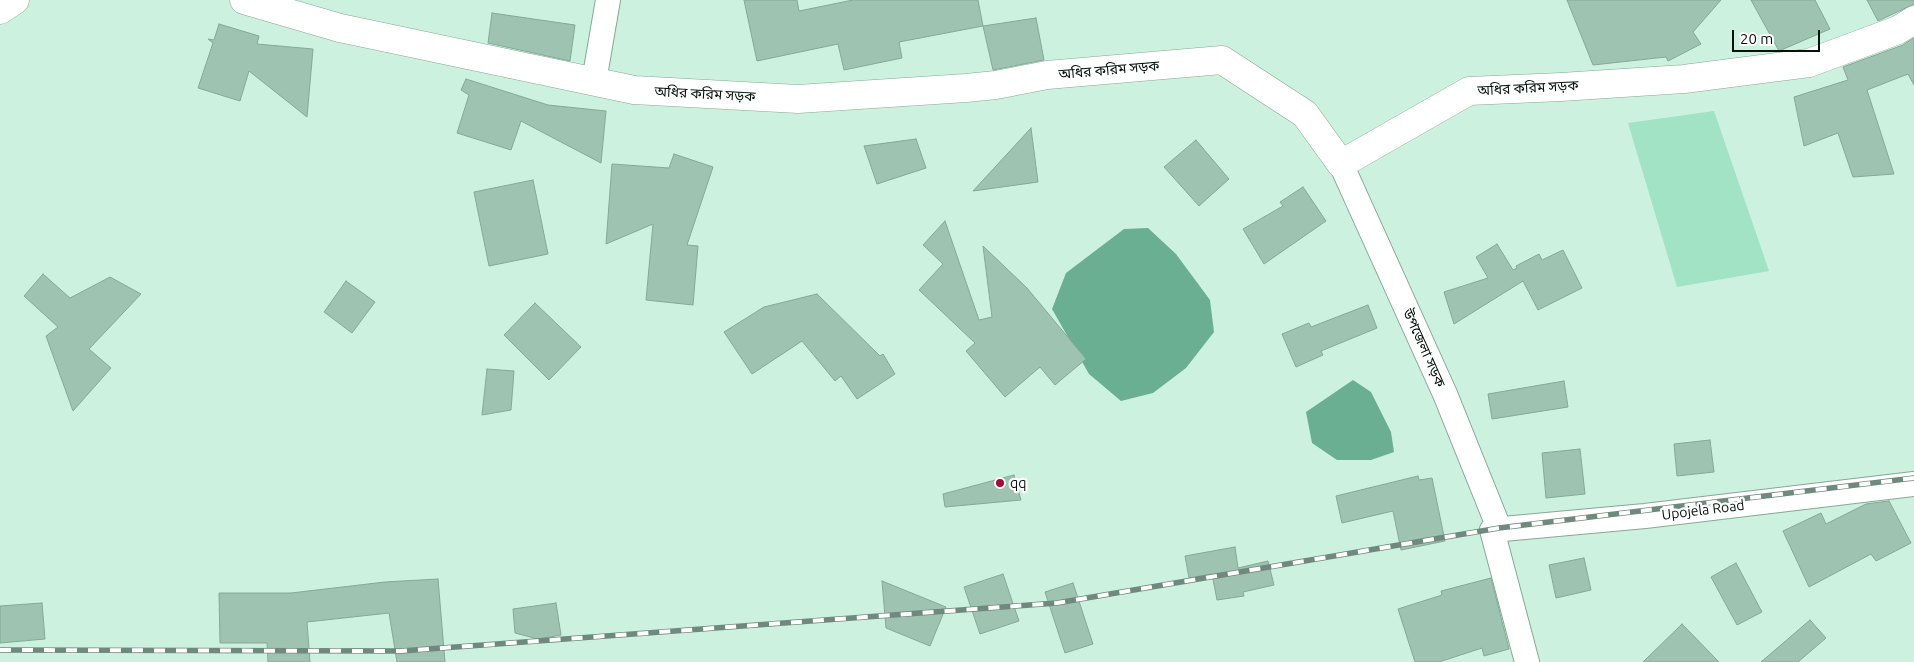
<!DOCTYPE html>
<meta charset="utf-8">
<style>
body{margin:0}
#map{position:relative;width:1914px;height:662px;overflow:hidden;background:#ccf1df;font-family:Ubuntu,sans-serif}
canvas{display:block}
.scale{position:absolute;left:1732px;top:30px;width:88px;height:22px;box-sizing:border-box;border:2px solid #06120c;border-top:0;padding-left:6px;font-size:15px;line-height:18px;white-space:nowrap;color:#06120c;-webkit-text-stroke:4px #fff;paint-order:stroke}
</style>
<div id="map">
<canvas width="1914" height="662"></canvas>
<div class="scale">20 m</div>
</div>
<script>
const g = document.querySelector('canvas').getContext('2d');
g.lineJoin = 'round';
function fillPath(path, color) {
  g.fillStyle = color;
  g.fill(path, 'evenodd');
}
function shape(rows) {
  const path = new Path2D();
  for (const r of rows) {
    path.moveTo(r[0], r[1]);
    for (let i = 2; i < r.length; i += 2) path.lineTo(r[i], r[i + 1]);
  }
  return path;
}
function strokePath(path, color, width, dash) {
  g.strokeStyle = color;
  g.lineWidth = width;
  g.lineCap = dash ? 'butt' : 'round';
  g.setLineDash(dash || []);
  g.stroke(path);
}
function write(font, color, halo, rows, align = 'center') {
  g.font = font + ' Ubuntu,"Noto Sans Bengali",sans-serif';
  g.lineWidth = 4.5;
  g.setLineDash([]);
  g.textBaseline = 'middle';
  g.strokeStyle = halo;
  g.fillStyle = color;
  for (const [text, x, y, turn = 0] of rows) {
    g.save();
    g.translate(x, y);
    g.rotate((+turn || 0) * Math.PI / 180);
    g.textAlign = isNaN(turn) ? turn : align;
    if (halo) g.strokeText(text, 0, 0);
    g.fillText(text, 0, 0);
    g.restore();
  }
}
const green = shape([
 [1714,111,1769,271,1677,287,1628,123]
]);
const water = shape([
 [1148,228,1176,254,1210,300,1214,332,1186,368,1153,393,1121,401,1089,374,1052,309,1066,273,1124,229],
 [1353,380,1371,392,1391,432,1394,452,1371,460,1337,460,1312,443,1306,412]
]);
const building = shape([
 [744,0,797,0,799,11,853,0,978,0,983,26,899,42,902,58,844,70,838,44,757,61,744,0],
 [1567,0,1721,0,1693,32,1701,44,1668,61,1666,57,1593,65,1567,0],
 [1751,0,1815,0,1830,29,1779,51,1751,0],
 [1867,0,1914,0,1914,4,1878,21,1867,0],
 [492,13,575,25,570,61,488,43,492,13],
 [1036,18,1044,60,993,70,983,26,1036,18],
 [219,24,259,36,257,44,313,49,307,117,249,71,240,101,198,88,213,43,208,39,214,40,219,24],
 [1914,38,1914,85,1908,74,1867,90,1894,174,1853,177,1838,133,1804,146,1794,97,1848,80,1843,67,1903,45,1914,38],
 [466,79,548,105,606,111,601,163,521,121,511,150,457,133,469,95,461,90,466,79],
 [1031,128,1038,182,973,191,1031,128],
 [916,139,926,168,877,184,864,146,916,139],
 [1196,140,1229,179,1199,206,1164,167,1196,140],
 [674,154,713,167,687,245,698,246,693,305,646,300,653,224,606,244,612,164,669,168,674,154],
 [533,180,548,254,489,266,474,192,533,180],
 [1303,187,1326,221,1264,264,1243,229,1283,206,1280,202,1303,187],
 [945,221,979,320,992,317,983,246,1027,288,1086,359,1055,385,1040,367,1005,397,966,351,975,343,919,290,943,264,923,245,945,221],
 [1497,244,1513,270,1517,268,1516,266,1539,254,1542,260,1563,250,1582,288,1538,310,1523,281,1454,324,1444,292,1488,278,1476,257,1497,244],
 [43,274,70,298,110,277,141,294,89,349,111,368,73,411,46,336,58,327,24,296,43,274],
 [346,281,375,302,352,333,324,312,346,281],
 [817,294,880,356,883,354,895,374,857,399,841,376,835,381,802,341,752,374,724,332,764,307,817,294],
 [535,303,581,347,549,380,504,335,535,303],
 [1368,305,1377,328,1321,351,1323,355,1296,367,1282,334,1309,323,1311,327,1368,305],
 [487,369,514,371,511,410,482,415,487,369],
 [1564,381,1568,407,1492,419,1488,394,1564,381],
 [1710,440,1714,472,1677,476,1674,444,1710,440],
 [1580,449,1585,494,1546,498,1542,453,1580,449],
 [1014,475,1021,500,945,507,943,494,1014,475],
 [1418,476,1419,480,1432,478,1445,541,1401,550,1393,511,1342,523,1336,496,1418,476],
 [1889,501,1911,543,1876,561,1871,554,1809,587,1783,531,1821,513,1826,524,1866,504,1889,501],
 [1235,547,1238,568,1268,561,1274,585,1243,592,1244,596,1217,600,1212,574,1189,578,1185,556,1235,547],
 [1584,558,1591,590,1556,598,1549,565,1584,558],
 [1736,563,1762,612,1737,625,1711,577,1736,563],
 [1003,574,1019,621,980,634,964,587,1003,574],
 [1491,578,1509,649,1484,656,1482,648,1439,662,1415,662,1398,609,1442,595,1441,591,1491,578],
 [438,579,445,662,397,662,389,613,307,622,310,662,268,662,267,643,220,643,219,593,291,593,385,582,438,579],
 [882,581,946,607,930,646,886,628,882,581],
 [1073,583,1093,644,1065,653,1045,592,1073,583],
 [42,603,45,639,0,643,0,606,42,603],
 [556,603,561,635,538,639,515,633,513,609,556,603],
 [1810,620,1826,638,1798,662,1761,662,1810,620],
 [1682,624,1719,662,1643,662,1682,624]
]);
const street = shape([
 [594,81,608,0],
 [1341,164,1445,394,1499,528,1492,530],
 [1492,530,1645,516,1914,484],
 [1492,530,1527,662]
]);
const secondary = shape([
 [244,0,340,28,634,90,798,99,966,88,996,85,1047,75,1222,60,1305,114,1341,164,1469,91,1561,87,1684,79,1809,63,1898,30,1914,20],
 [0,10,15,0]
]);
const rail = shape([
 [0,650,401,651,1057,603,1499,528,1914,478]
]);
const markers = [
 [1000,483,5,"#a50a39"]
];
const streetNames = [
 ["অধির করিম সড়ক",1109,70,-5],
 ["অধির করিম সড়ক",1528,88,-3],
 ["অধির করিম সড়ক",705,94,3],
 ["উপজেলা সড়ক",1424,348,66],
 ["Upojela Road",1703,510,-7]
];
const poiNames = [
 ["qq",1010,483]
];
fillPath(green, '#a1e3c4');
fillPath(water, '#6aaf91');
fillPath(building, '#9fc3b1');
strokePath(building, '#85a897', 1);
strokePath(street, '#86a897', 26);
strokePath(secondary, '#86a897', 29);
strokePath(street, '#fff', 24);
strokePath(secondary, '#fff', 28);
strokePath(rail, '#6f897c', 5.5);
strokePath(rail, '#fff', 4, [11]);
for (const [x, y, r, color] of markers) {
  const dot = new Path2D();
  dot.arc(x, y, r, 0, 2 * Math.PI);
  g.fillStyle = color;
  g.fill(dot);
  strokePath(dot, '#fff', 2);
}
write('14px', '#06120c', '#fff', streetNames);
write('14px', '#06120c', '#fff', poiNames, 'left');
</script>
